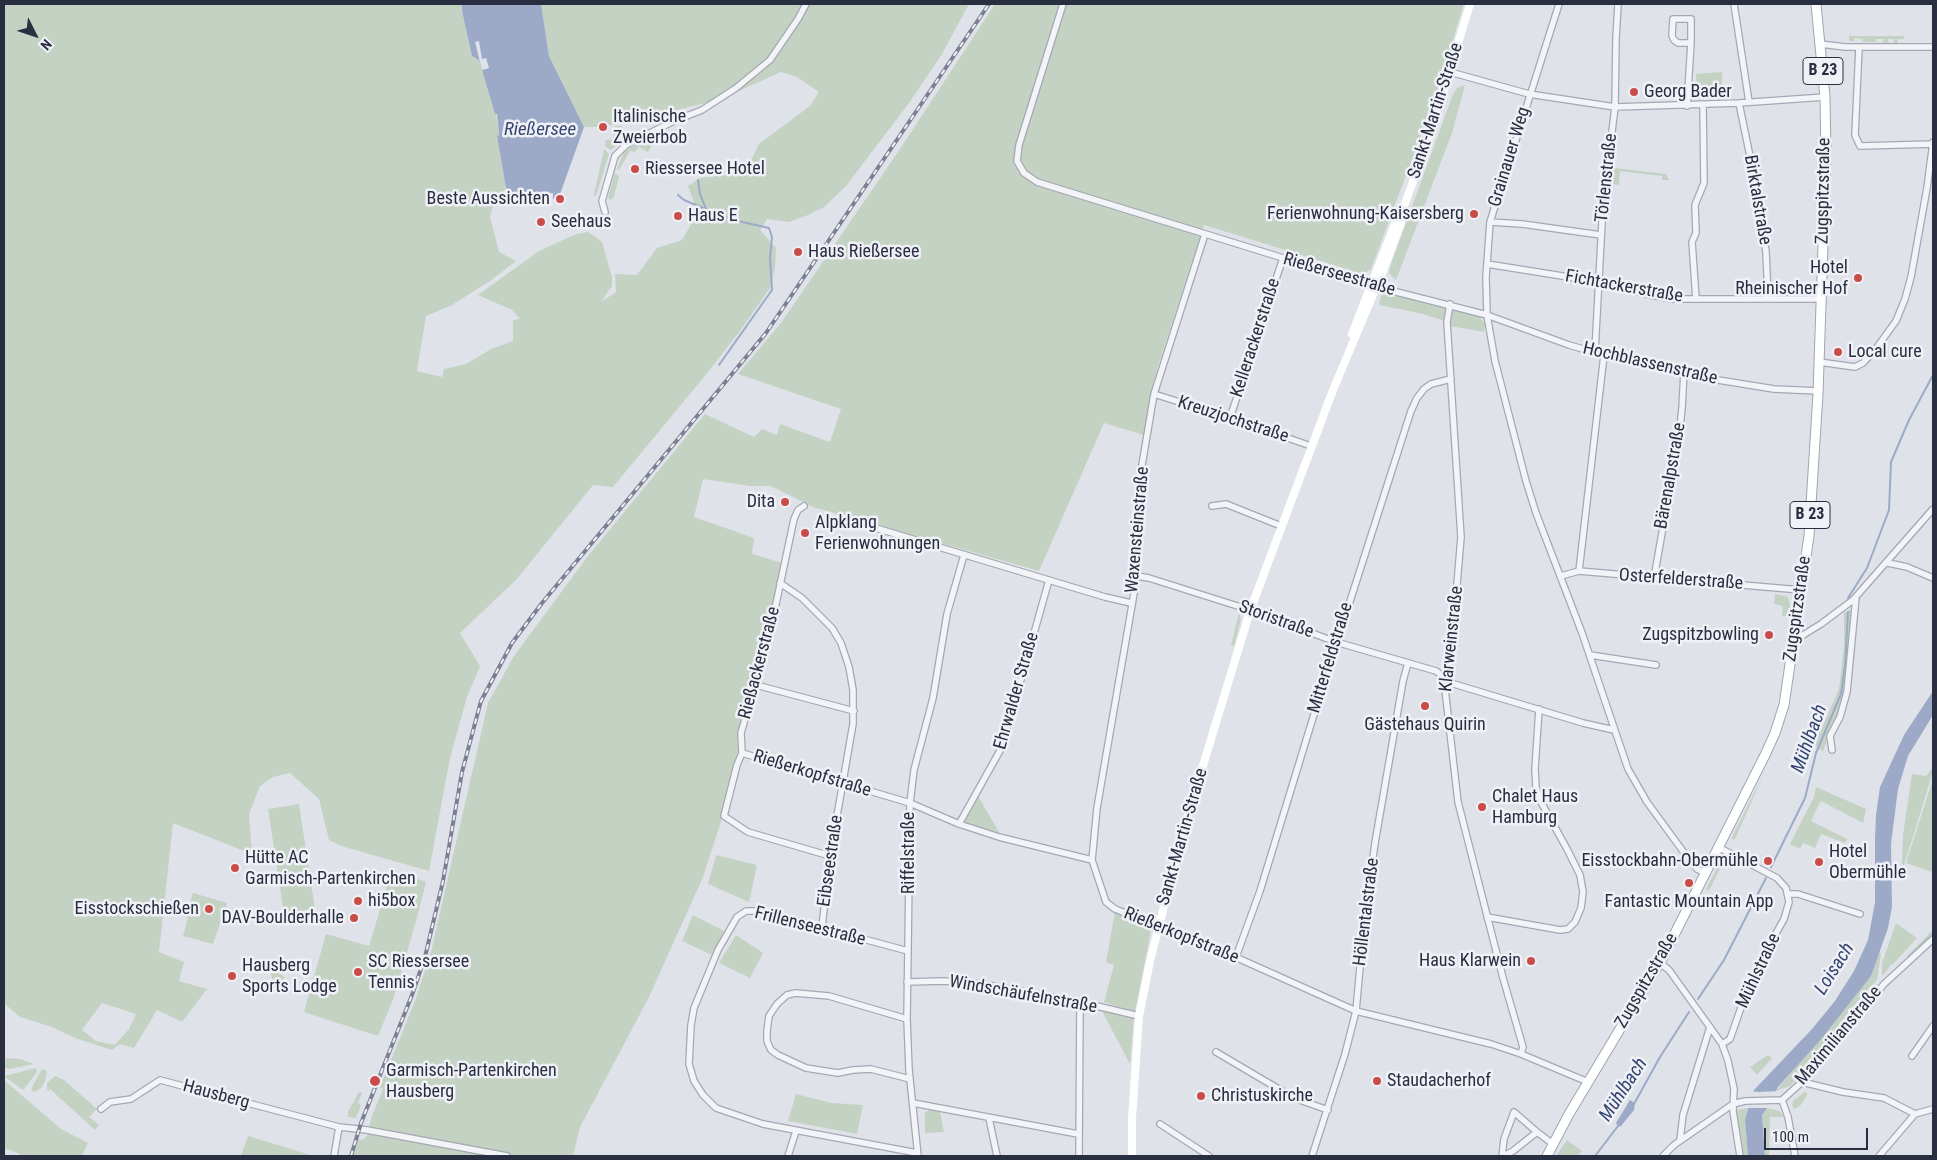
<!DOCTYPE html>
<meta charset="utf-8">
<style>
body{margin:0}
#map{position:relative;width:1937px;height:1160px;overflow:hidden;background:#e0e2e9;font-family:"Roboto Condensed",sans-serif}
canvas{display:block}
.frame{position:absolute;inset:0;border:5px solid #292e40;pointer-events:none}
.north{position:absolute;left:10px;top:10px;width:50px;height:50px;-webkit-text-stroke:4px #f0f1f6;paint-order:stroke;rotate:131deg;font-size:14px;font-weight:700;line-height:20px;text-align:center;color:#292e40}
.north::after{content:'';display:block;margin:auto;width:18px;height:22px;background:#292e40;clip-path:polygon(50% 0,100% 100%,50% 72%,0 100%)}
.scale{position:absolute;left:1764px;top:1128px;width:104px;height:22px;box-sizing:border-box;border:2px solid #292e40;border-top:0;padding-left:6px;font-size:15px;line-height:18px;white-space:nowrap;color:#292e40;-webkit-text-stroke:4px #f0f1f6;paint-order:stroke}
</style>
<div id="map">
<canvas width="1937" height="1160"></canvas>
<div class="frame"></div>
<div class="north">N</div>
<div class="scale">100 m</div>
</div>
<script>
const g = document.querySelector('canvas').getContext('2d');
g.lineJoin = 'round';
function fillPath(path, color) {
  g.fillStyle = color;
  g.fill(path, 'evenodd');
}
function shape(rows) {
  const path = new Path2D();
  for (const r of rows) {
    path.moveTo(r[0], r[1]);
    for (let i = 2; i < r.length; i += 2) path.lineTo(r[i], r[i + 1]);
  }
  return path;
}
function strokePath(path, color, width, dash) {
  g.strokeStyle = color;
  g.lineWidth = width;
  g.lineCap = dash ? 'butt' : 'round';
  g.setLineDash(dash || []);
  g.stroke(path);
}
function write(font, color, halo, rows, align = 'center') {
  g.font = font + ' "Roboto Condensed",sans-serif';
  g.lineWidth = 5;
  g.setLineDash([]);
  g.textBaseline = 'middle';
  g.strokeStyle = halo;
  g.fillStyle = color;
  for (const [text, x, y, turn = 0] of rows) {
    g.save();
    g.translate(x, y);
    g.rotate((+turn || 0) * Math.PI / 180);
    g.textAlign = isNaN(turn) ? turn : align;
    if (halo) g.strokeText(text, 0, 0);
    g.fillText(text, 0, 0);
    g.restore();
  }
}
const green = shape([
 [4,4,462,4,462,11,472,56,479,60,482,70,495,114,496,114,499,135,497,136,506,188,494,203,490,217,499,252,516,261,490,281,452,305,426,316,417,371,442,377,444,369,466,364,491,349,513,341,513,320,520,319,512,310,478,295,539,251,576,234,588,232,602,242,612,277,612,286,601,302,616,292,615,274,637,275,657,248,682,240,698,213,688,186,700,178,745,173,759,144,810,106,819,92,797,77,781,72,721,99,634,121,611,125,601,124,597,127,584,127,549,56,541,4,969,4,942,54,909,103,846,186,824,207,808,215,789,222,767,219,760,230,776,248,775,268,770,288,740,331,704,377,613,487,593,485,516,580,460,633,480,666,467,697,450,758,429,871,341,846,329,840,319,799,290,773,273,777,260,786,249,814,252,854,173,823,159,952,184,962,179,981,207,989,182,1022,157,1010,134,1048,120,1044,112,1050,75,1038,52,1027,20,1017,4,1003],
 [102,1003,136,1014,129,1029,115,1045,96,1041,82,1030],
 [995,4,1464,4,1435,98,1371,269,1363,274,1204,225,1158,366,1150,396,1144,435,1104,423,1039,571,813,507,771,486,750,486,703,479,694,517,754,538,752,554,782,563,723,815,703,877,649,997,580,1127,573,1156,352,1156,357,1139,362,1140,367,1136,372,1116,383,1089,380,1087,415,1001,431,952,488,703,514,656,588,556,705,414,754,437,762,429,777,435,780,424,830,442,841,409,738,374,781,323,898,152],
 [1849,36,1904,36,1904,39,1897,39,1898,43,1893,43,1895,39,1887,39,1889,43,1882,43,1884,39,1875,39,1877,42,1862,42,1863,39,1854,38,1854,41,1849,41],
 [1722,72,1722,96,1697,98,1696,74],
 [1465,85,1452,133,1396,280,1389,273,1390,267,1453,94,1457,88],
 [615,126,622,126,619,143,611,150,605,146,606,140,613,139],
 [662,133,663,138,658,136,648,152,639,147,635,152,630,151,619,170,617,169,624,151,637,144,639,145,643,141],
 [604,149,609,154,596,196,594,195],
 [1614,168,1666,174,1669,180,1662,180,1662,176,1620,171,1619,185,1612,184],
 [615,173,619,176,614,197,610,200,608,197],
 [1382,291,1447,308,1445,321,1419,313,1379,305],
 [1452,310,1477,314,1485,324,1484,332,1450,326],
 [1775,594,1788,597,1790,605,1789,616,1782,616,1783,606,1774,604],
 [1854,608,1843,701,1823,751,1814,745,1839,689,1844,646,1844,613],
 [1239,613,1241,619,1234,646,1231,645],
 [1933,767,1933,772,1904,865,1902,864,1903,835,1912,774,1926,776],
 [1762,778,1735,839,1731,839,1755,791],
 [1933,779,1933,872,1906,863],
 [1816,787,1866,809,1863,823,1823,802,1820,802,1811,821,1847,839,1845,843,1821,834,1815,848,1803,843,1800,849,1790,844,1814,797],
 [977,794,1000,834,961,824],
 [299,804,315,909,284,914,268,809],
 [716,855,757,865,749,902,708,884],
 [1724,855,1726,856,1709,891,1706,889],
 [392,870,426,882,418,914,394,997,378,1036,304,1012,326,934,369,946],
 [193,893,227,903,213,944,183,936,188,918,185,917],
 [1115,912,1152,925,1135,1012,1104,1002,1114,965,1106,962],
 [693,915,724,931,712,955,682,941],
 [1896,923,1917,938,1893,964,1889,966,1890,967,1882,976,1882,963],
 [1932,931,1933,936,1908,957,1907,956],
 [736,935,763,953,750,978,719,963],
 [1879,952,1881,954,1877,980,1850,1010,1802,1074,1790,1086,1776,1091,1871,976],
 [277,970,284,977,281,993,275,993,271,973],
 [1102,1011,1134,1017,1130,1064],
 [1768,1055,1772,1058,1757,1075,1750,1067],
 [7,1058,20,1059,34,1064,9,1069,5,1068,4,1062],
 [36,1068,37,1072,23,1090,4,1076],
 [42,1069,47,1071,45,1081,41,1088,34,1092,31,1089],
 [55,1076,64,1080,97,1109,89,1117,99,1125,95,1130,50,1089,48,1091,47,1089,47,1083],
 [4,1080,61,1129,88,1143,82,1156,19,1156,20,1154,4,1148],
 [1806,1091,1807,1095,1800,1106,1794,1109,1792,1105,1793,1101],
 [359,1092,362,1093,358,1103,361,1105,356,1118,348,1117,348,1112],
 [796,1094,831,1103,863,1105,857,1134,788,1121],
 [1747,1108,1745,1119,1748,1156,1741,1156,1736,1115,1738,1110],
 [1767,1108,1779,1111,1784,1117,1770,1117,1769,1156,1765,1156,1762,1115],
 [929,1110,940,1112,944,1132,925,1133,925,1113],
 [248,1136,314,1156,241,1156],
 [1567,1140,1582,1151,1577,1156,1556,1156]
]);
const water = shape([
 [462,4,541,4,549,56,584,127,559,197,553,199,553,193,524,192,524,197,514,194,506,188,497,136,499,135,497,114,495,114,479,60,472,56,462,11],
 [1933,691,1933,715,1908,756,1898,789,1891,844,1892,907,1888,928,1871,976,1822,1038,1778,1087,1770,1104,1762,1115,1765,1156,1748,1156,1745,1119,1753,1091,1812,1029,1835,1001,1854,971,1868,940,1875,902,1875,839,1876,815,1880,787,1904,735],
 [1630,1100,1635,1103,1634,1110,1621,1126,1618,1127,1616,1123]
]);
const pier = shape([
 [479,41,482,59,486,58,489,68,482,70,475,42],
 [1750,1091,1759,1092,1779,1091,1771,1108,1745,1108]
]);
const stream = shape([
 [698,180,700,194,706,209],
 [678,195,684,200,720,215,738,221,769,228,772,237,770,258,772,290,719,365],
 [1848,598,1867,568,1889,510,1891,462,1909,420,1933,375],
 [1771,867,1805,798,1816,753,1841,694,1845,666,1848,612],
 [1698,999,1724,960,1766,878],
 [1634,1104,1660,1057,1689,1012],
 [1595,1156,1618,1126]
]);
const minor = shape([
 [1063,4,1019,145,1017,161,1024,173,1037,182,1377,287,1487,315,1495,361,1526,481,1536,513,1582,633,1628,769,1647,802,1685,854,1697,869,1705,873],
 [1559,4,1490,222,1486,277,1487,315,1569,345,1604,355,1718,380,1774,389,1818,391],
 [1734,4,1749,102],
 [1820,44,1845,47,1933,47],
 [1859,47,1855,135,1860,146,1933,144],
 [1450,72,1529,94,1615,107,1739,103,1825,97],
 [1739,103,1759,200,1766,252,1768,298],
 [1687,106,1691,43,1691,19,1673,19,1672,36,1674,40,1678,43,1691,43],
 [605,212,602,201,615,156,626,145,674,121,702,110,736,88,770,60,798,19,806,4],
 [1490,222,1522,224,1601,235],
 [1205,234,1154,394,1142,465,1137,531,1137,576,1097,808,1092,860,1106,902,1115,909,1204,943,1356,1011,1491,1044,1521,1054,1588,1082],
 [1487,264,1600,282,1650,295,1673,299,1821,299],
 [1696,299,1692,242,1696,233,1695,205,1704,183,1703,105],
 [1450,304,1447,322,1461,537,1454,620,1445,689,1458,802,1503,978,1523,1047,1521,1054],
 [1595,351,1603,204,1615,107,1616,38,1618,4],
 [1819,362,1855,367,1863,363,1875,350,1896,321,1905,299,1911,277,1927,188,1933,142],
 [1154,394,1230,418,1311,446],
 [1230,418,1283,258],
 [804,506,798,510,794,519,769,637,741,733,742,753,737,765,724,816,748,832,830,856],
 [1212,506,1226,504,1281,526],
 [869,526,1105,597,1131,603],
 [1888,563,1907,567,1933,578],
 [1579,571,1604,355],
 [1137,576,1149,578,1247,609,1336,642,1436,671,1454,684,1583,723,1614,730],
 [1561,576,1579,571,1801,590],
 [1654,578,1679,437,1682,408,1684,372],
 [780,583,802,598,832,628,841,643,849,667,853,690,853,724,830,856,822,927],
 [1795,640,1821,624,1853,600,1933,509],
 [1590,655,1656,665],
 [756,685,854,711],
 [1832,750,1830,736,1840,717,1847,692,1856,597],
 [742,753,910,803,959,824,999,837,1092,860],
 [959,824,1002,747,1049,580],
 [1718,847,1777,878,1786,888,1789,902,1784,919,1760,962,1744,999,1730,1039,1722,1044],
 [1788,894,1798,894,1860,914],
 [1487,917,1560,930,1568,929,1575,922,1581,908,1583,892,1580,875,1567,849,1541,802,1536,787,1535,769,1539,709],
 [908,951,759,911,746,911,737,917,718,950,694,1008,691,1025,689,1064,694,1081,703,1095,716,1108,763,1124,917,1153],
 [1236,957,1260,891,1319,698,1411,411,1417,398,1424,389,1431,384,1451,379],
 [1660,963,1669,970,1722,1044,1728,1061,1734,1089,1733,1111,1740,1156],
 [907,982,943,981,982,984,1080,1002,1139,1016],
 [907,1019,829,996,796,993,787,995,777,1004,769,1016,767,1031,767,1041,771,1050,778,1055,806,1068,838,1073,853,1070,871,1069,910,1079],
 [1216,1052,1294,1098,1328,1110],
 [1912,1056,1933,1026],
 [1802,1082,1843,1092,1884,1098,1915,1114],
 [1782,1100,1788,1117,1795,1156],
 [913,1103,1078,1134],
 [101,1109,110,1102,131,1099,160,1080,339,1127,367,1130,507,1156],
 [989,1118,997,1156],
 [1160,1124,1209,1156],
 [1680,1140,1683,1115,1710,1027],
 [334,1156,339,1127],
 [788,1156,796,1131],
 [918,1156,909,1070,907,1019,910,803,914,770,933,698,947,614,964,555],
 [1079,1156,1080,1002],
 [1312,1156,1345,1054,1356,1011,1364,923,1375,843,1403,681,1408,663],
 [1502,1156,1504,1139,1514,1112,1537,1132],
 [1503,1156,1513,1151,1537,1132,1553,1144],
 [1663,1156,1674,1145,1733,1104,1745,1101,1782,1100,1802,1082,1884,984,1933,939],
 [1879,1156,1915,1114,1933,1109]
]);
const secondary = shape([
 [1352,334,1396,221,1400,217,1430,135,1470,4],
 [1132,1156,1132,1118,1139,1016,1150,961,1184,828,1250,611,1333,390,1383,271,1401,223,1400,217]
]);
const primary = shape([
 [1547,1156,1569,1114,1662,959,1765,755,1775,733,1784,705,1809,536,1818,394,1826,156,1825,97,1816,4]
]);
const rail = shape([
 [351,1156,361,1123,412,995,425,957,443,881,462,772,481,701,512,643,542,603,766,333,989,4]
]);
const markers = [
 [1634,92,5,"#ca4c49"],
 [603,127,5,"#ca4c49"],
 [635,169,5,"#ca4c49"],
 [560,199,5,"#ca4c49"],
 [1474,214,5,"#ca4c49"],
 [678,216,5,"#ca4c49"],
 [541,222,5,"#ca4c49"],
 [798,252,5,"#ca4c49"],
 [1858,278,5,"#ca4c49"],
 [1838,352,5,"#ca4c49"],
 [785,502,5,"#ca4c49"],
 [805,533,5,"#ca4c49"],
 [1769,635,5,"#ca4c49"],
 [1425,706,5,"#ca4c49"],
 [1482,807,5,"#ca4c49"],
 [1768,861,5,"#ca4c49"],
 [1819,862,5,"#ca4c49"],
 [235,868,5,"#ca4c49"],
 [1689,883,5,"#ca4c49"],
 [358,901,5,"#ca4c49"],
 [209,909,5,"#ca4c49"],
 [354,918,5,"#ca4c49"],
 [1531,961,5,"#ca4c49"],
 [358,972,5,"#ca4c49"],
 [232,976,5,"#ca4c49"],
 [375,1081,6,"#ca4c49"],
 [1377,1081,5,"#ca4c49"],
 [1201,1096,5,"#ca4c49"]
];
const shields = [
 [1823,71,40],
 [1810,515,40]
];
const shieldNames = [
 ["B 23",1823,71],
 ["B 23",1810,515]
];
const poiNames = [
 ["Georg Bader",1644,92],
 ["Italinische",613,117],
 ["Zweierbob",613,138],
 ["Riessersee Hotel",645,169],
 ["Beste Aussichten",550,199,"right"],
 ["Ferienwohnung-Kaisersberg",1464,214,"right"],
 ["Haus E",688,216],
 ["Seehaus",551,222],
 ["Haus Rießersee",808,252],
 ["Hotel",1848,268,"right"],
 ["Rheinischer Hof",1848,289,"right"],
 ["Local cure",1848,352],
 ["Dita",775,502,"right"],
 ["Alpklang",815,523],
 ["Ferienwohnungen",815,544],
 ["Zugspitzbowling",1759,635,"right"],
 ["Gästehaus Quirin",1425,725,"center"],
 ["Chalet Haus",1492,797],
 ["Hamburg",1492,818],
 ["Hotel",1829,852],
 ["Obermühle",1829,873],
 ["Hütte AC",245,858],
 ["Garmisch-Partenkirchen",245,879],
 ["Eisstockbahn-Obermühle",1758,861,"right"],
 ["hi5box",368,901],
 ["Fantastic Mountain App",1689,902,"center"],
 ["Eisstockschießen",199,909,"right"],
 ["DAV-Boulderhalle",344,918,"right"],
 ["Haus Klarwein",1521,961,"right"],
 ["SC Riessersee",368,962],
 ["Tennis",368,983],
 ["Hausberg",242,966],
 ["Sports Lodge",242,987],
 ["Garmisch-Partenkirchen",386,1071],
 ["Hausberg",386,1092],
 ["Staudacherhof",1387,1081],
 ["Christuskirche",1211,1096]
];
const streetNames = [
 ["Sankt-Martin-Straße",1436,111,-72],
 ["Grainauer Weg",1510,157,-73],
 ["Törlenstraße",1607,178,-84],
 ["Zugspitzstraße",1824,191,-89],
 ["Birktalstraße",1757,200,80],
 ["Rießerseestraße",1339,275,16],
 ["Fichtackerstraße",1624,287,10],
 ["Kellerackerstraße",1256,338,-72],
 ["Hochblassenstraße",1650,364,13],
 ["Kreuzjochstraße",1233,420,18],
 ["Bärenalpstraße",1671,476,-80],
 ["Waxensteinstraße",1138,530,-85],
 ["Osterfelderstraße",1681,580,4],
 ["Zugspitzstraße",1798,609,-82],
 ["Storistraße",1276,620,20],
 ["Klarweinstraße",1452,639,-84],
 ["Mitterfeldstraße",1331,658,-73],
 ["Rießackerstraße",760,663,-75],
 ["Ehrwalder Straße",1017,691,-74],
 ["Rießerkopfstraße",812,774,17],
 ["Sankt-Martin-Straße",1183,837,-74],
 ["Riffelstraße",909,853,-90],
 ["Eibseestraße",831,861,-82],
 ["Höllentalstraße",1367,912,-83],
 ["Frillenseestraße",810,927,14],
 ["Rießerkopfstraße",1181,936,22],
 ["Mühlstraße",1759,971,-65],
 ["Zugspitzstraße",1647,981,-60],
 ["Windschäufelnstraße",1023,995,10],
 ["Maximilianstraße",1839,1036,-50],
 ["Hausberg",216,1095,15]
];
const waterNames = [
 ["Rießersee",540,130],
 ["Mühlbach",1810,739,-70],
 ["Loisach",1835,969,-58],
 ["Mühlbach",1624,1090,-57]
];
fillPath(green, '#c3d2c2');
fillPath(water, '#9caac8');
fillPath(pier, '#e0e2e9');
strokePath(stream, '#9caac8', 2);
strokePath(minor, '#a5a8b3', 8);
strokePath(primary, '#a0a5b4', 11);
strokePath(minor, '#f3f4f7', 5.5);
strokePath(secondary, '#fff', 8);
strokePath(primary, '#fff', 9);
strokePath(rail, '#7a7f92', 4);
strokePath(rail, '#f0f1f6', 2, [5.5]);
for (const [x, y, r, color] of markers) {
  const dot = new Path2D();
  dot.arc(x, y, r, 0, 2 * Math.PI);
  g.fillStyle = color;
  g.fill(dot);
  strokePath(dot, '#f0f1f6', 2);
}
for (const [x, y, w] of shields) {
  const box = new Path2D();
  box.roundRect(x - w / 2, y - 13.5, w, 27, 4);
  g.fillStyle = '#f0f1f6';
  g.fill(box);
  strokePath(box, '#292e40', 1);
}
write('bold 16px', '#292e40', null, shieldNames);
write('18px', '#292e40', '#f0f1f6', poiNames, 'left');
write('18px', '#292e40', '#f0f1f6', streetNames);
write('italic 19px', '#354672', '#f0f1f6', waterNames);
</script>
